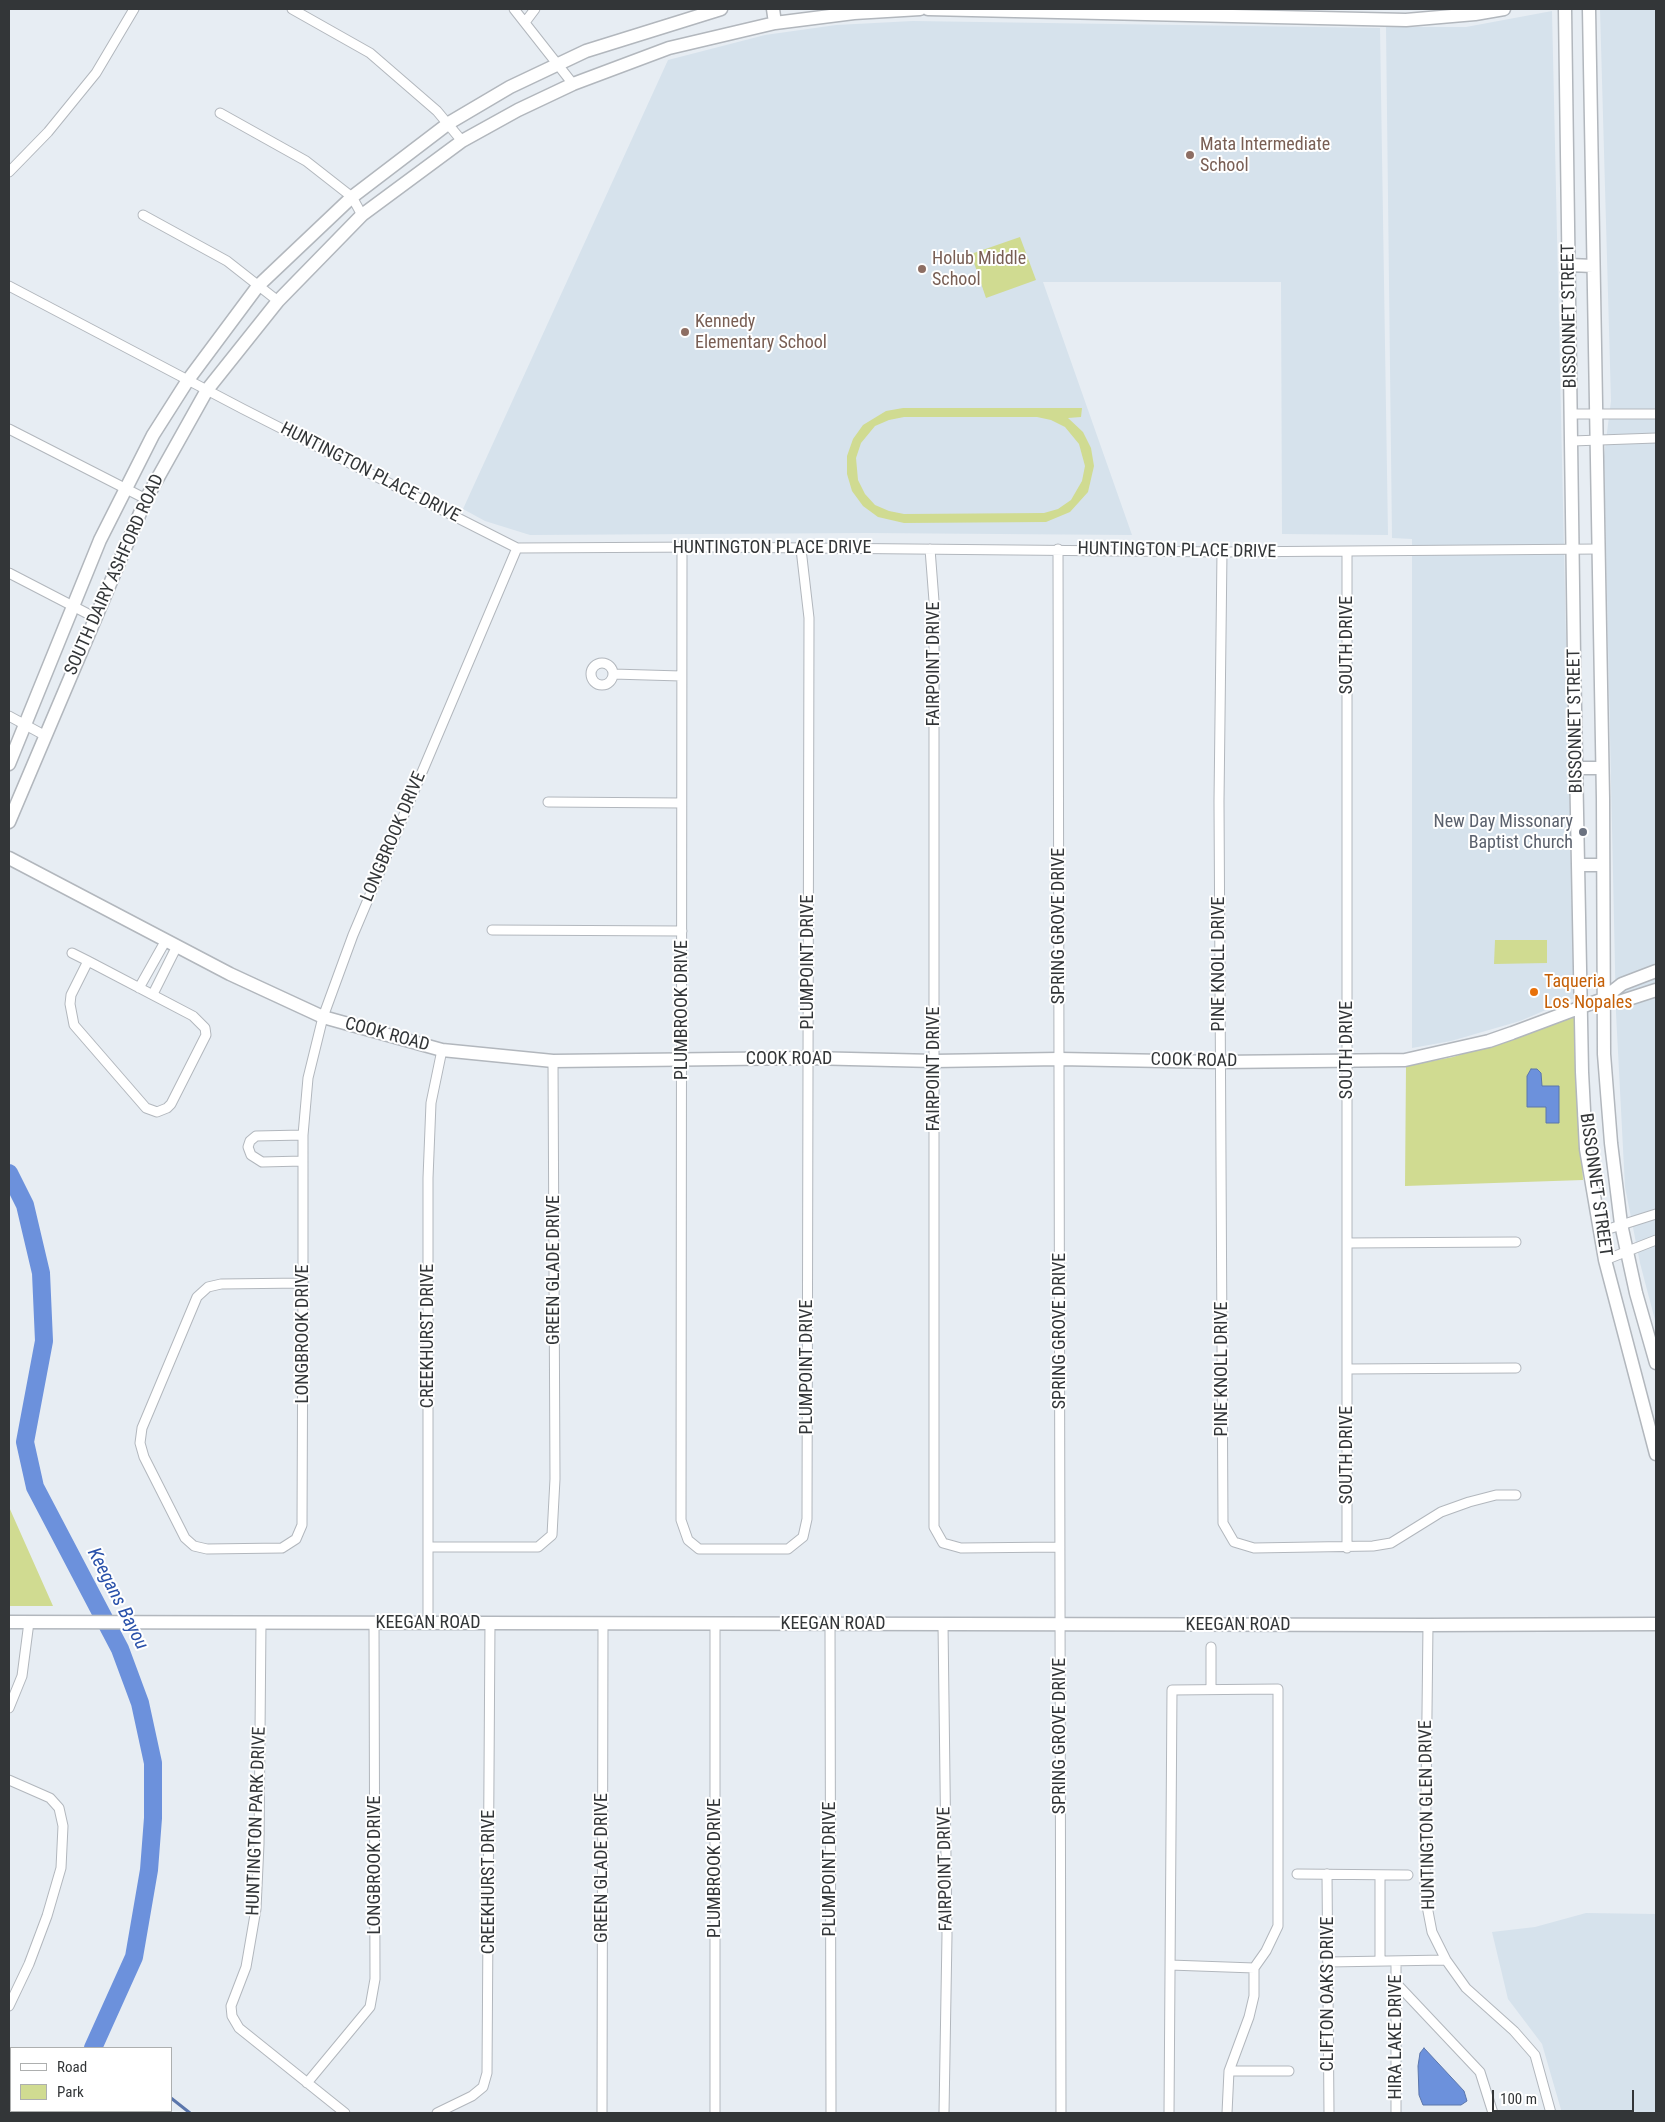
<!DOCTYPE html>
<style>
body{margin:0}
#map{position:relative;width:1665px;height:2122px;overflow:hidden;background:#e7edf3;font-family:"Roboto Condensed",sans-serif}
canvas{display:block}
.frame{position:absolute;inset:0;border:10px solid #333638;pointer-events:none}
.legend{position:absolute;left:10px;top:2047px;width:162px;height:65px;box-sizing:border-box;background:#fff;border:1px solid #adafaf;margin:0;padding:6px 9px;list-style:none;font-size:15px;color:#333638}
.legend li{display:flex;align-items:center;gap:10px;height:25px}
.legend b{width:25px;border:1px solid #adafaf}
.scale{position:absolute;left:1492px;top:2090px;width:142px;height:22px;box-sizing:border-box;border:2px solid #333638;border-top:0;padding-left:6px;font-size:15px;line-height:18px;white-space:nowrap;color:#333638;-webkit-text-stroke:4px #fff;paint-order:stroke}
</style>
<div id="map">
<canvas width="1665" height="2122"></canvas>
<div class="frame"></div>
<ul class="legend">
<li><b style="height:6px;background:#fff"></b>Road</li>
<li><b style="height:14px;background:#d0db91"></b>Park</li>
</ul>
<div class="scale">100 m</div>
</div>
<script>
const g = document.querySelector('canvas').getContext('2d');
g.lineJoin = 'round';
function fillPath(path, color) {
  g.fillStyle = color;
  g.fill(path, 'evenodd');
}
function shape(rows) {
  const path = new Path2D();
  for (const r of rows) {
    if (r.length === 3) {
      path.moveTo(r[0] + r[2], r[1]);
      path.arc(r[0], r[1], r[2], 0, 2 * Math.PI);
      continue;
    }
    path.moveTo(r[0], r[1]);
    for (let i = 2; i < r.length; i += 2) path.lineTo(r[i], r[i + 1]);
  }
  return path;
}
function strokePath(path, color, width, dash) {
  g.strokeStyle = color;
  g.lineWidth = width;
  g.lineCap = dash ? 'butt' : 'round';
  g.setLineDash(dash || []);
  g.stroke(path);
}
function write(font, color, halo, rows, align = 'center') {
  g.font = font + ' "Roboto Condensed",sans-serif';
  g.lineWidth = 4;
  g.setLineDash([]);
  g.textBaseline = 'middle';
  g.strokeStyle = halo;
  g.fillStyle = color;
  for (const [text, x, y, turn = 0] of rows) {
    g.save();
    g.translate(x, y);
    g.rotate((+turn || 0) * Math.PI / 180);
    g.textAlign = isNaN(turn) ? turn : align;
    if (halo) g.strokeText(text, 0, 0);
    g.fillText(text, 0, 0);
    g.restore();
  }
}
const built = shape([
 [1600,9,1656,9,1656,1324,1640,1263,1625,1187,1616,1013,1604,456,1611,401],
 [1552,11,1574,998,1520,1021,1451,1041,1412,1048,1412,539,1392,538,1386,27,1466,27],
 [913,21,1380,28,1388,535,1282,534,1281,282,1043,282,1132,535,866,533,530,535,485,521,463,509,668,60,765,35,836,25],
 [1586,1913,1656,1914,1656,2113,1562,2113,1542,2044,1508,1999,1492,1932,1535,1927]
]);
const green = shape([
 [1020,237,1036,280,986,298,971,254],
 [903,408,1082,408,1081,417,1068,418,1083,432,1091,448,1094,466,1088,492,1070,512,1046,522,904,523,878,517,863,506,852,491,847,474,847,456,853,439,863,425,886,411],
 [904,417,1037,417,1051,420,1065,427,1079,444,1085,466,1082,481,1071,500,1058,509,1044,513,904,514,889,511,875,505,865,494,858,480,856,458,861,443,875,426,889,420],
 [1495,940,1547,940,1547,963,1494,964],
 [1575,1017,1583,1180,1405,1186,1406,1066,1453,1057],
 [9,1507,53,1606,9,1606]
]);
const water = shape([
 [1531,1069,1537,1069,1541,1073,1542,1086,1559,1086,1559,1123,1546,1123,1546,1107,1527,1107,1527,1076,1531,1069],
 [1424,2048,1464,2091,1467,2101,1461,2105,1423,2105,1419,2095,1418,2066,1420,2053,1424,2048]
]);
const stream = shape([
 [171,2098,190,2113]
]);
const river = shape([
 [9,1173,25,1205,41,1273,44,1341,25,1442,35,1487,120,1649,140,1703,153,1763,153,1818,149,1870,134,1957,93,2048],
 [61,2113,63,2111]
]);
const street = shape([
 [292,9,370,53,437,111,462,141],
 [514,9,573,84],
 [526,21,535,9],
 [220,113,306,161,352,197,362,215],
 [9,172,48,132,96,73,134,9],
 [143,215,227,261,278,301],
 [9,286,243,409,517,548,706,547,1222,552,1599,549],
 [1572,414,1656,414],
 [9,429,146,499],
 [1572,441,1656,438],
 [682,547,681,1520,688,1540,699,1549,788,1549,803,1537,807,1519,809,618,801,549],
 [930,549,934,601,934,1527,943,1543,961,1548,1060,1547],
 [1058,549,1061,2113],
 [1222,552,1219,801,1223,1523,1234,1542,1254,1548,1373,1546,1391,1543,1441,1512,1469,1502,1496,1495,1516,1495],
 [1347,552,1347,1548],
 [9,573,94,617],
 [602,674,11],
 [613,674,681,676],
 [9,716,44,735],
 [548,802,681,803],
 [492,930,682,931],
 [72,953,88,961,193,1016,205,1028,206,1035,171,1104,167,1108,157,1112,146,1108,74,1025,70,1004,71,995,88,961],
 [139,988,166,940],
 [153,994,177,946],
 [303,1135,256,1136,250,1141,248,1147,251,1155,262,1162,303,1161],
 [1599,1232,1656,1214],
 [1347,1243,1516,1242],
 [1605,1260,1656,1240],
 [303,1283,221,1284,208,1287,197,1297,142,1428,140,1443,144,1457,185,1538,194,1546,207,1549,282,1548,296,1539,302,1525,303,1283,303,1135,308,1078,323,1017,353,935,517,548],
 [1347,1369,1516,1368],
 [428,1547,538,1547,552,1535,555,1479,553,1061],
 [261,1622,259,1844,256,1909,246,1967,231,2006,232,2016,239,2028,345,2113],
 [428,1623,428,1178,431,1103,442,1050],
 [830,1624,831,2113],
 [943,1624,947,1935,944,2113],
 [1428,1625,1425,1885,1427,1906,1432,1932,1446,1960,1466,1988,1514,2031,1535,2055,1551,2113],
 [1211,1688,1211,1647],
 [9,1708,22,1676,29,1622],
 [9,1780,50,1798,59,1808,63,1826,61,1868,47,1916,29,1964,9,2006],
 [1297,1874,1408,1875],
 [1327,1874,1329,2113],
 [1380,1875,1380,1961],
 [1396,1961,1396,2113],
 [1328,1962,1446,1960],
 [1396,1983,1480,2072,1493,2113],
 [1229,2071,1289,2071],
 [307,2083,370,2007,375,1979,374,1623],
 [437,2113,472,2096,483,2087,487,2073,490,1623],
 [602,2113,603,1623],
 [715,2113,715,1624],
 [1169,2113,1172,1690,1278,1689,1278,1926,1266,1951,1254,1968,1170,1965],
 [1227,2113,1229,2071,1249,2017,1254,1996,1254,1968]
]);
const secondary = shape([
 [773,9,775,23],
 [928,9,1406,20,1475,14,1504,9],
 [1565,9,1574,657,1582,1072,1586,1149,1605,1260,1656,1454],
 [1589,9,1603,798,1604,1054,1611,1143,1621,1224,1636,1293,1656,1363],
 [1570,265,1593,266],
 [9,764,100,540,153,435,188,380,258,286,352,197,449,123,510,87,586,51,721,9],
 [1576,768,1602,768],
 [9,822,146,499,207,390,278,301,362,215,462,141,518,110,573,84,669,48,775,23,854,13,920,9],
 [9,858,230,974,323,1017,442,1050,553,1061,808,1058,934,1061,1059,1059,1219,1062,1405,1060,1489,1041,1512,1033,1603,999,1622,984,1656,971],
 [1579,865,1603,865],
 [1603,999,1619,1002,1656,990],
 [9,1622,1428,1625,1656,1624]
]);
const markers = [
 [1190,155,5,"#8d6e63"],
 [922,269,5,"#8d6e63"],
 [685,332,5,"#8d6e63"],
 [1583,832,5,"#6b7280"],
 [1534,992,5,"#e8710a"]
];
const educationNames = [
 ["Mata Intermediate",1200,145],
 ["School",1200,166],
 ["Holub Middle",932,259],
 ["School",932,280],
 ["Kennedy",695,322],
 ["Elementary School",695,343]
];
const streetNames = [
 ["BISSONNET STREET",1570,316,-91],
 ["HUNTINGTON PLACE DRIVE",370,473,27],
 ["HUNTINGTON PLACE DRIVE",772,548],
 ["HUNTINGTON PLACE DRIVE",1177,551,1],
 ["SOUTH DAIRY ASHFORD ROAD",115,575,-66],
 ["SOUTH DRIVE",1347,645,-90],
 ["FAIRPOINT DRIVE",934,664,-90],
 ["BISSONNET STREET",1576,721,-91],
 ["LONGBROOK DRIVE",394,837,-67],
 ["SPRING GROVE DRIVE",1059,926,-90],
 ["PLUMPOINT DRIVE",808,962,-90],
 ["PINE KNOLL DRIVE",1219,964,-90],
 ["PLUMBROOK DRIVE",682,1010,-90],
 ["COOK ROAD",387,1035,15],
 ["SOUTH DRIVE",1347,1050,-90],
 ["COOK ROAD",789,1059],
 ["COOK ROAD",1194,1061,1],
 ["FAIRPOINT DRIVE",934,1069,-90],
 ["BISSONNET STREET",1595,1185,82],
 ["GREEN GLADE DRIVE",554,1270,-90],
 ["SPRING GROVE DRIVE",1060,1331,-90],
 ["LONGBROOK DRIVE",303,1334,-90],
 ["CREEKHURST DRIVE",428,1336,-90],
 ["PLUMPOINT DRIVE",807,1367,-90],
 ["PINE KNOLL DRIVE",1222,1369,-90],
 ["SOUTH DRIVE",1347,1455,-90],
 ["KEEGAN ROAD",428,1623],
 ["KEEGAN ROAD",833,1624],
 ["KEEGAN ROAD",1238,1625],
 ["SPRING GROVE DRIVE",1060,1736,-90],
 ["HUNTINGTON GLEN DRIVE",1428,1815,-91],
 ["HUNTINGTON PARK DRIVE",257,1821,-88],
 ["LONGBROOK DRIVE",375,1865,-90],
 ["GREEN GLADE DRIVE",602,1868,-90],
 ["PLUMBROOK DRIVE",715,1868,-90],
 ["PLUMPOINT DRIVE",830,1869,-90],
 ["FAIRPOINT DRIVE",946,1869,-91],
 ["CREEKHURST DRIVE",489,1882,-90],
 ["CLIFTON OAKS DRIVE",1328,1994,-90],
 ["HIRA LAKE DRIVE",1396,2037,-90]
];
const worshipNames = [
 ["New Day Missonary",1573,822],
 ["Baptist Church",1573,843]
];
const foodNames = [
 ["Taqueria",1544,982],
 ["Los Nopales",1544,1003]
];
const waterNames = [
 ["Keegans Bayou",117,1599,63]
];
fillPath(built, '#d6e2ec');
fillPath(green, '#d0db91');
fillPath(water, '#6c91dc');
strokePath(water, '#5b76ab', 1);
strokePath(stream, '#5b76ab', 3);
strokePath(river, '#6c91dc', 18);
strokePath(street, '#b2b7bd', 11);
strokePath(secondary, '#b2b7bd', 15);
strokePath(street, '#fff', 9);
strokePath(secondary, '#fff', 12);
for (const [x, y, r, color] of markers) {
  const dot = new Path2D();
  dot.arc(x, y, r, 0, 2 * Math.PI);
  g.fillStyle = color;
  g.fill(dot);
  strokePath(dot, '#fff', 2);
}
write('18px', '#785e54', '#fff', educationNames, 'left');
write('18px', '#333638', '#fff', streetNames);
write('18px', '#5b616d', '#fff', worshipNames, 'right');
write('18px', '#c56008', '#fff', foodNames, 'left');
write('italic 19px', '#2951aa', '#fff', waterNames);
</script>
